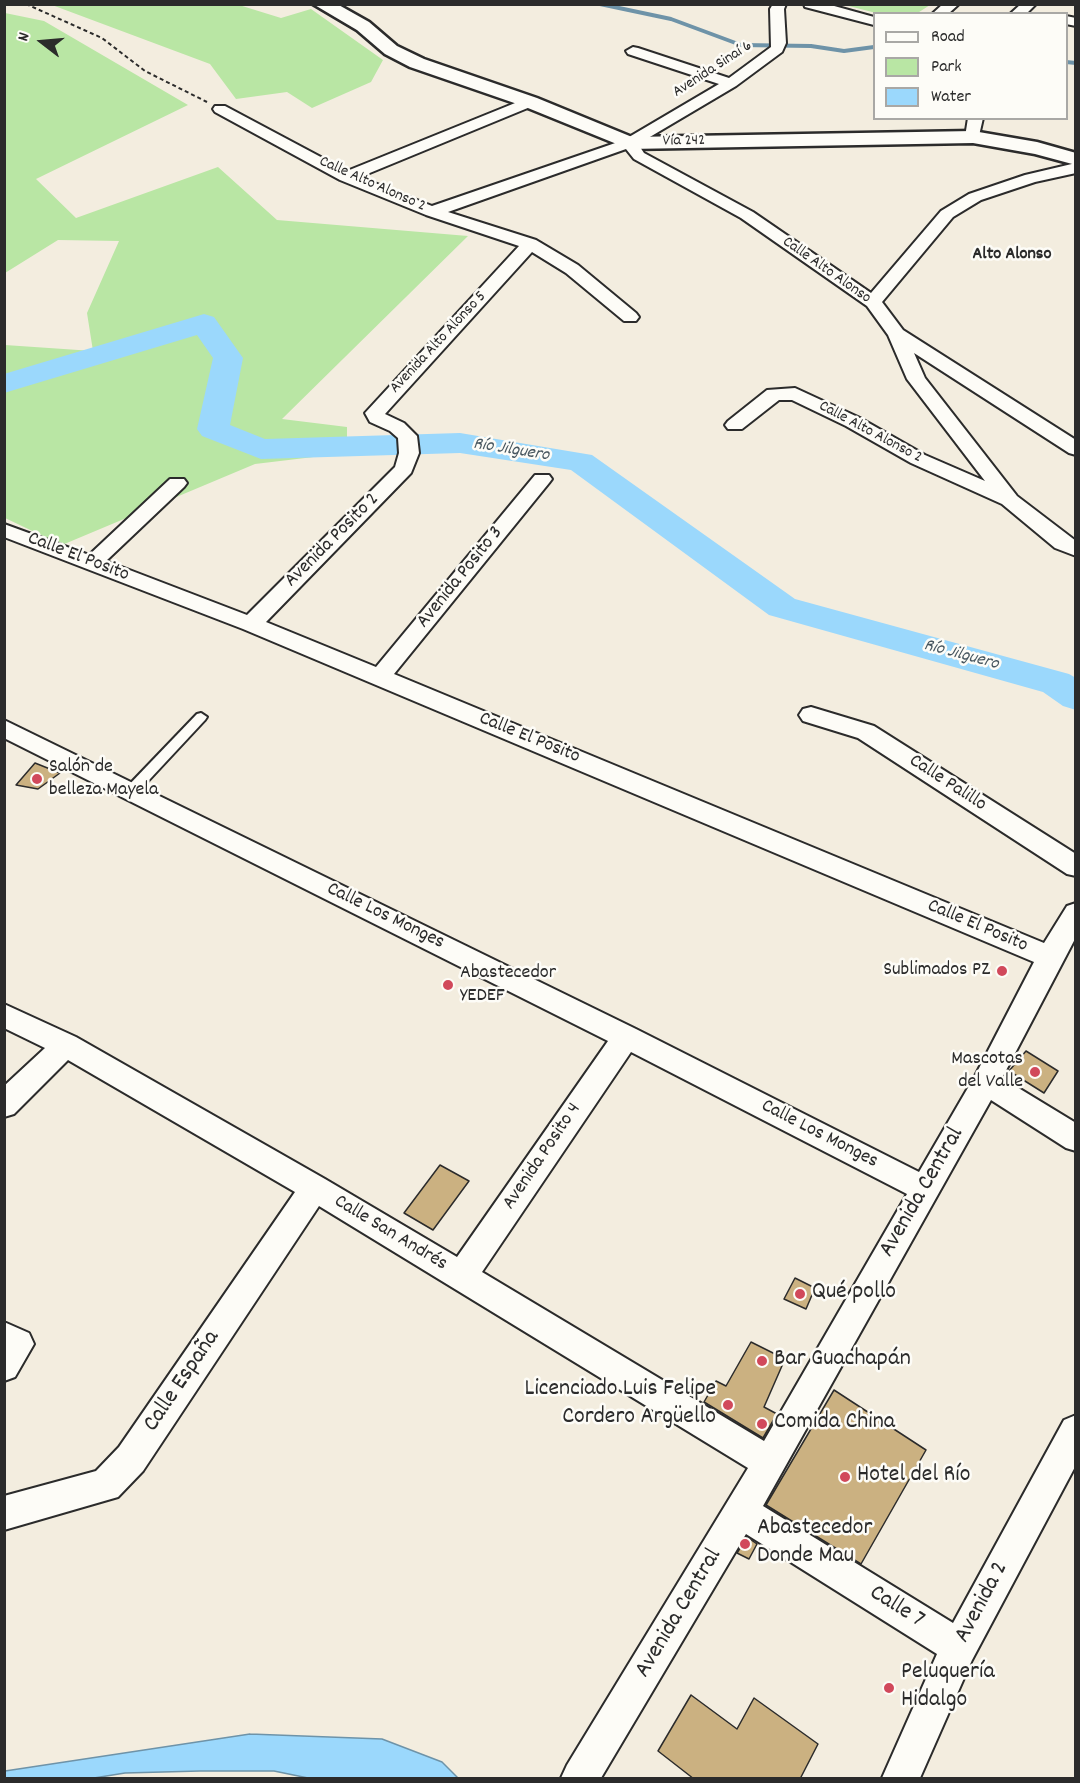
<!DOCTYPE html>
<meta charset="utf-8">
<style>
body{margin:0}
#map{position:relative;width:1080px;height:1783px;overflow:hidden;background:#f3eddf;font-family:Dekko,sans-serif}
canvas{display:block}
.frame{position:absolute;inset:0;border:6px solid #2b2b2b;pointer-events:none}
.legend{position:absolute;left:873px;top:12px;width:195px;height:108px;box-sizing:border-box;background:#fdfcf7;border:2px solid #a9a8a5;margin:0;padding:8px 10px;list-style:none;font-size:18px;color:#2b2b2b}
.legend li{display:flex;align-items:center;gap:12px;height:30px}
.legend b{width:30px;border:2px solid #a9a8a5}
.north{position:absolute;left:12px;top:12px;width:60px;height:60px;-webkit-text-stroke:4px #fdfcf7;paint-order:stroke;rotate:286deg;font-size:16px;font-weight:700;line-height:24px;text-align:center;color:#2b2b2b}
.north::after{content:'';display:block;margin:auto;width:21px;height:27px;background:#2b2b2b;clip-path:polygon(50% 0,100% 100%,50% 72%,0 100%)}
</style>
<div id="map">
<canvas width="1080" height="1783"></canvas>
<div class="frame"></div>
<ul class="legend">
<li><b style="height:8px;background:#fdfcf7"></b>Road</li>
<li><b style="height:16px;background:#b9e6a4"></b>Park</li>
<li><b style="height:16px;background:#9bd8fc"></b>Water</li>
</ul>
<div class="north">N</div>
</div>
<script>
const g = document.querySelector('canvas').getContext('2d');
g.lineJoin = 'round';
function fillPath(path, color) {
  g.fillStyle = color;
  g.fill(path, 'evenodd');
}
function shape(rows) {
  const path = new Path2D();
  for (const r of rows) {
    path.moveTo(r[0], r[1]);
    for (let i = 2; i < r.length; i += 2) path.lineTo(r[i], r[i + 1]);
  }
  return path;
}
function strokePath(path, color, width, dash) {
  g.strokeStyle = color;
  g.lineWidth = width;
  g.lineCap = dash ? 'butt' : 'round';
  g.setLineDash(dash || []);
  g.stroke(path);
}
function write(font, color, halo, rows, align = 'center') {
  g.font = font + ' Dekko,sans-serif';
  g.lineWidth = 5;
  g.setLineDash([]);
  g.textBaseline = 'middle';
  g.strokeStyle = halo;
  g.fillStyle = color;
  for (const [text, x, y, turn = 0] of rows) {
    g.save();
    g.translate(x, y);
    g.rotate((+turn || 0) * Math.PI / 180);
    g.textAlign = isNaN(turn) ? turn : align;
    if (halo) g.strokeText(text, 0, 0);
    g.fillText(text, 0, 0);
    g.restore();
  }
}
const green = shape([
 [52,5,239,5,281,18,311,9,383,60,371,82,312,108,287,92,236,99,210,64],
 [845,5,930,5,916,14,876,13],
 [5,13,44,21,188,105,36,179,76,218,218,167,277,220,468,236,282,419,347,427,347,453,255,464,62,545,5,518,5,345,93,351,87,313,119,241,58,240,5,273]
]);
const water = shape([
 [250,1734,382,1739,442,1762,458,1778,308,1778,274,1771,200,1771,125,1773,94,1778,5,1778,5,1771,250,1734]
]);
const stream = shape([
 [600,4,671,19,741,45,811,46,844,51,874,47],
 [1066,62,1076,63]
]);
const river = shape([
 [204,314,214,317,243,358,230,425,265,439,460,433,592,455,795,599,1069,674,1076,678,1076,710,1063,706,1043,692,769,615,571,470,460,453,261,459,202,436,197,429,213,358,197,335,4,393,4,374,204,314]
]);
const building = shape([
 [35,763,60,773,38,789,16,785,35,763],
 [1026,1051,1058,1071,1044,1093,1009,1071,1026,1051],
 [440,1165,469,1181,433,1230,404,1213,440,1165],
 [795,1278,815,1288,806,1309,784,1299,795,1278],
 [751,1342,785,1359,764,1407,777,1414,763,1438,704,1402,716,1381,726,1386,751,1342],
 [834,1390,926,1450,861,1564,766,1505,834,1390],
 [747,1537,757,1544,749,1559,737,1553,747,1537],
 [691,1695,737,1729,754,1698,818,1744,800,1779,694,1779,658,1751,691,1695]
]);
const path = shape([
 [26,4,102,38,145,71,207,102]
]);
const lane = shape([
 [201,713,207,717,205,720,136,794,126,794,125,791,126,788,197,714,201,713]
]);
const street = shape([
 [773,4,786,4,784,9,786,43,782,52,736,86,638,144,644,153,753,212,871,293,941,211,969,194,1025,175,1076,163,1076,173,1035,182,981,200,953,217,882,302,903,330,1076,440,1076,455,1069,453,914,353,925,378,1017,496,1076,541,1076,556,1055,548,1002,504,911,463,846,426,792,400,779,400,742,429,728,429,725,425,728,421,767,390,795,388,860,418,925,455,985,481,907,379,888,335,867,306,741,218,634,159,626,149,448,212,536,240,578,265,636,313,639,317,636,321,624,321,566,273,532,252,385,414,404,423,417,436,419,453,411,473,266,622,376,667,535,475,549,475,552,479,549,483,394,674,1044,943,1067,906,1076,903,1076,937,1002,1078,1076,1123,1076,1151,1066,1148,991,1100,763,1506,953,1623,1064,1420,1076,1415,1076,1465,972,1660,920,1778,882,1778,937,1654,746,1534,601,1778,561,1778,567,1765,748,1468,319,1206,143,1471,118,1497,4,1530,4,1496,96,1471,119,1447,295,1192,68,1060,14,1114,4,1117,4,1086,45,1048,4,1028,4,1004,76,1037,325,1179,457,1257,608,1041,4,738,4,720,636,1029,919,1172,976,1074,1034,962,243,629,4,537,4,524,89,555,170,479,184,479,187,483,184,487,106,561,247,615,395,467,399,453,398,438,390,431,370,422,365,413,519,246,426,215,340,180,215,112,213,109,215,106,225,106,347,171,525,99,535,99,537,102,535,105,360,177,432,206,624,140,719,84,628,54,626,51,633,47,638,48,729,78,771,47,770,9,773,4],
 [631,1052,907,1194,764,1441,482,1272,631,1052],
 [804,4,827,4,874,17,874,25,805,7,804,4],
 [943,4,959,4,948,14,932,14,943,4],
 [1021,4,1036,4,1026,14,1010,14,1021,4],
 [1066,16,1076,18,1076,26,1066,24,1066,16],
 [968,118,983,118,978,140,973,142,965,137,968,118],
 [811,707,874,726,1076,854,1076,876,1067,874,858,738,803,721,799,715,803,709,811,707],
 [4,1322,29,1333,34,1344,15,1377,4,1381,4,1322]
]);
const secondary = shape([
 [313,4,337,4,369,22,397,46,424,59,537,98,632,137,973,131,1037,142,1076,153,1076,165,1035,154,973,143,629,149,523,106,410,67,385,54,357,30,313,4]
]);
const markers = [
 [37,779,6,"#d1495b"],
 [1002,971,6,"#d1495b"],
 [448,985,6,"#d1495b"],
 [1035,1072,6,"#d1495b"],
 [800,1294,6,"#d1495b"],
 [762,1361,6,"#d1495b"],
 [728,1405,6,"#d1495b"],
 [762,1424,6,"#d1495b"],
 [845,1477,6,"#d1495b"],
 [745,1544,6,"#d1495b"],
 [889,1688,6,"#d1495b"]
];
const farStreetnames = [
 ["Avenida Sinaí 6",713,70,-33],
 ["Vía 242",684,142,-1],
 ["Calle Alto Alonso 2",372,185,24],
 ["Calle Alto Alonso",826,271,35],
 ["Avenida Alto Alonso 5",439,343,-47],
 ["Calle Alto Alonso 2",870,433,28]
];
const farNeighbourhoodnames = [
 ["Alto Alonso",1012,256]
];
const farWaternames = [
 ["Río Jilguero",511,451,9],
 ["Río Jilguero",961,656,15]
];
const streetNames = [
 ["Avenida Posito 2",333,541,-45],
 ["Calle El Posito",78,558,21],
 ["Avenida Posito 3",461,578,-51],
 ["Calle El Posito",529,739,22],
 ["Calle Palillo",947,784,33],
 ["Calle Los Monges",385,917,26],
 ["Calle El Posito",977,927,23],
 ["Calle Los Monges",819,1135,27],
 ["Avenida Posito 4",543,1157,-56],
 ["Calle San Andrés",390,1234,31]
];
const poiNames = [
 ["Salón de",49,768],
 ["belleza Mayela",49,791],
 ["Sublimados PZ",990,971,"right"],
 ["Abastecedor",460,974],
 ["YEDEF",460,997],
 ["Mascotas",1023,1060,"right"],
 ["del Valle",1023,1083,"right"]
];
const nearStreetnames = [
 ["Avenida Central",923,1193,-60],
 ["Calle España",183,1382,-56],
 ["Avenida 2",983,1603,-62],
 ["Calle 7",896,1608,32],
 ["Avenida Central",680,1614,-59]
];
const nearPoinames = [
 ["Qué pollo",812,1294],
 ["Bar Guachapán",774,1361],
 ["Licenciado Luis Felipe",716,1391,"right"],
 ["Cordero Argüello",716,1419,"right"],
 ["Comida China",774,1424],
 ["Hotel del Río",857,1477],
 ["Abastecedor",757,1530],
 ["Donde Mau",757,1558],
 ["Peluquería",901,1674],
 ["Hidalgo",901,1702]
];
fillPath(green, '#b9e6a4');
fillPath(water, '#9bd8fc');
strokePath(water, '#6e93a8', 1.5);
strokePath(stream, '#6e93a8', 4);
fillPath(river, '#9bd8fc');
fillPath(building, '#cbb181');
strokePath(building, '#2b2b2b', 1.5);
strokePath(lane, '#2b2b2b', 4);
strokePath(street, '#2b2b2b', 4);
strokePath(secondary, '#2b2b2b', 5);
strokePath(path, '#2b2b2b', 2, [4, 3]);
fillPath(lane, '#fdfcf7');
fillPath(street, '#fdfcf7');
fillPath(secondary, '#fdfcf7');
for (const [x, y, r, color] of markers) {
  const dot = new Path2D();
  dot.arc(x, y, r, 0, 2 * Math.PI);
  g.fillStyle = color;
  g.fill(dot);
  strokePath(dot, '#fdfcf7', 2);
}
write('16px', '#2b2b2b', '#fdfcf7', farStreetnames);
write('bold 18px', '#2b2b2b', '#fdfcf7', farNeighbourhoodnames);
write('italic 18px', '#47565f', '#fdfcf7', farWaternames);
write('20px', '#2b2b2b', '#fdfcf7', streetNames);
write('20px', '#2b2b2b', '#fdfcf7', poiNames, 'left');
write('24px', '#2b2b2b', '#fdfcf7', nearStreetnames);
write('24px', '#2b2b2b', '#fdfcf7', nearPoinames, 'left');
</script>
